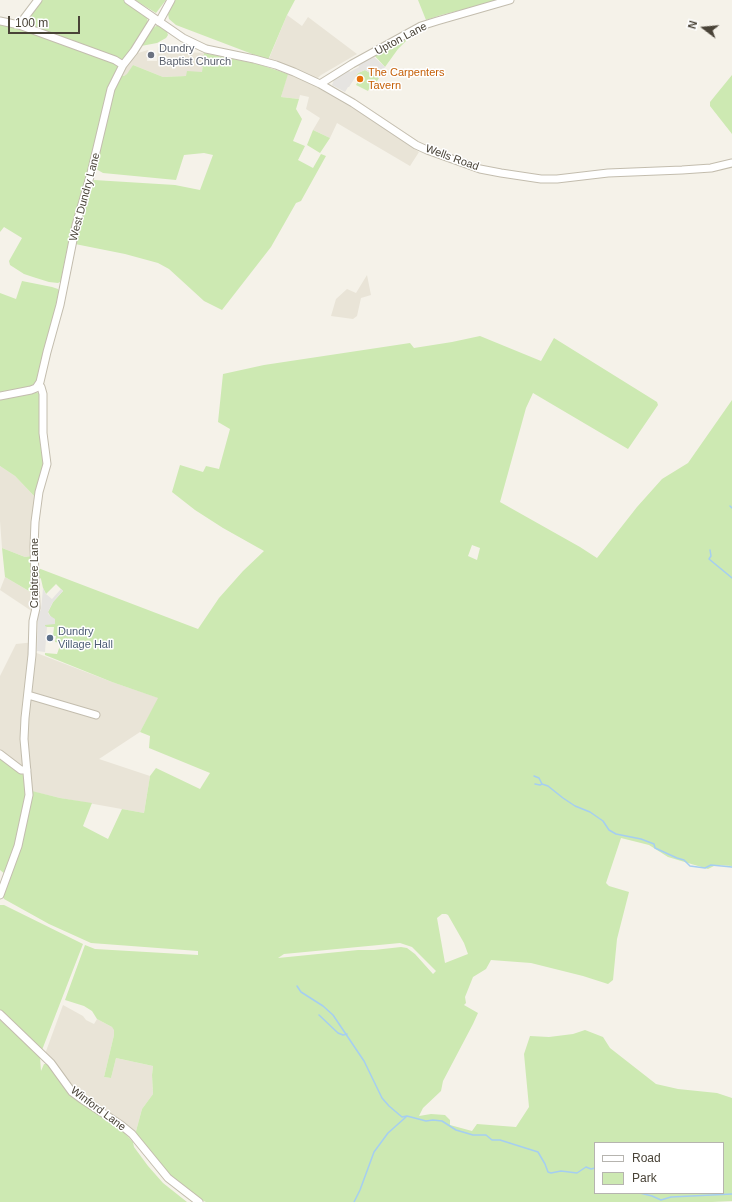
<!DOCTYPE html>
<style>
body{margin:0}
#map{position:relative;width:732px;height:1202px;overflow:hidden;background:#f5f2e9;font-family:Arial,sans-serif}
canvas{display:block}
.legend{position:absolute;left:594px;top:1142px;width:130px;height:52px;box-sizing:border-box;background:#fff;border:1px solid #b6b4af;margin:0;padding:5px 7px;list-style:none;font-size:12px;color:#494337}
.legend li{display:flex;align-items:center;gap:8px;height:20px}
.legend b{width:20px;border:1px solid #b6b4af}
.north{position:absolute;left:684px;top:8px;width:40px;height:40px;-webkit-text-stroke:3px #fff;paint-order:stroke;rotate:286deg;font-size:11px;font-weight:700;line-height:16px;text-align:center;color:#494337}
.north::after{content:'';display:block;margin:auto;width:14px;height:18px;background:#494337;clip-path:polygon(50% 0,100% 100%,50% 72%,0 100%)}
.scale{position:absolute;left:8px;top:16px;width:72px;height:18px;box-sizing:border-box;border:2px solid #494337;border-top:0;padding-left:5px;font-size:12px;line-height:14px;white-space:nowrap;color:#494337;-webkit-text-stroke:3px #fff;paint-order:stroke}
</style>
<div id="map">
<canvas width="732" height="1202"></canvas>
<ul class="legend">
<li><b style="height:5px;background:#fff"></b>Road</li>
<li><b style="height:11px;background:#cde9b2"></b>Park</li>
</ul>
<div class="north">N</div>
<div class="scale">100 m</div>
</div>
<script>
const g = document.querySelector('canvas').getContext('2d');
g.lineJoin = 'round';
function fillPath(path, color) {
  g.fillStyle = color;
  g.fill(path, 'evenodd');
}
function shape(rows) {
  const path = new Path2D();
  for (const r of rows) {
    path.moveTo(r[0], r[1]);
    for (let i = 2; i < r.length; i += 2) path.lineTo(r[i], r[i + 1]);
  }
  return path;
}
function strokePath(path, color, width, dash) {
  g.strokeStyle = color;
  g.lineWidth = width;
  g.lineCap = dash ? 'butt' : 'round';
  g.setLineDash(dash || []);
  g.stroke(path);
}
function write(font, color, halo, rows, align = 'center') {
  g.font = font + ' Arial,sans-serif';
  g.lineWidth = 3;
  g.setLineDash([]);
  g.textBaseline = 'middle';
  g.strokeStyle = halo;
  g.fillStyle = color;
  for (const [text, x, y, turn = 0] of rows) {
    g.save();
    g.translate(x, y);
    g.rotate((+turn || 0) * Math.PI / 180);
    g.textAlign = isNaN(turn) ? turn : align;
    if (halo) g.strokeText(text, 0, 0);
    g.fillText(text, 0, 0);
    g.restore();
  }
}
const residential = shape([
 [287,15,302,26,308,17,357,54,321,75,311,84,375,121,419,152,410,166,337,123,330,138,313,130,320,118,306,109,309,97,300,95,299,99,281,97,289,68,268,61],
 [168,45,185,52,204,53,202,72,186,76,163,77,133,65,128,74,124,76,119,75,135,54,148,50,147,61,157,61,158,47],
 [367,275,371,295,361,298,357,316,353,319,331,316,336,299,347,289,356,293],
 [0,466,15,476,36,498,32,556,25,557,2,548,0,521],
 [5,577,34,594,33,612,0,590],
 [35,642,34,652,112,682,159,698,140,732,99,759,150,776,144,813,60,798,26,790,0,756,0,676,16,644],
 [63,1005,83,1016,86,1020,94,1024,97,1019,112,1027,114,1029,114,1035,104,1077,111,1078,116,1058,153,1066,152,1075,153,1094,142,1109,135,1135,81,1096,80,1093,75,1090,45,1054]
]);
const green = shape([
 [40,0,124,0,134,6,147,17,148,24,124,60,121,61,22,24],
 [135,0,166,0,156,13],
 [175,0,295,0,287,15,268,60,176,25,169,19,168,14],
 [418,0,502,0,441,15,426,20],
 [0,23,78,49,119,65,109,84,104,110,62,281,58,283,49,282,33,277,24,274,10,265,9,261,22,238,4,227,0,232],
 [156,26,159,26,167,32,168,35,166,38,157,43,141,46,152,29],
 [409,38,398,49,385,67,374,55],
 [204,53,258,64,288,74,281,97,299,99,296,109,302,119,293,141,305,146,298,160,313,168,321,154,326,156,301,201,296,203,271,247,222,310,204,301,169,269,158,263,125,254,75,244,78,230,80,224,80,220,91,185,94,180,175,185,200,190,213,155,204,153,184,155,176,180,103,173,96,169,114,87,119,75,124,76,127,74,133,65,163,77,186,76,187,71,202,72],
 [365,70,379,78,372,90,369,89,368,91,356,85,359,79,355,76,358,73],
 [732,75,732,134,710,106,710,102],
 [313,130,330,138,320,153,307,145],
 [22,281,52,287,58,289,60,292,38,379,33,385,26,388,0,393,0,293,16,299],
 [480,336,541,361,554,338,657,402,658,405,628,449,533,393,526,408,500,502,580,547,597,558,637,507,662,479,688,463,732,400,732,866,716,865,708,869,668,857,649,845,621,838,606,883,609,886,629,892,617,939,613,980,608,984,583,976,531,963,491,960,486,969,473,977,465,997,466,1003,464,1005,478,1013,473,1024,443,1081,441,1091,423,1108,419,1116,431,1114,445,1115,450,1120,450,1125,472,1131,477,1124,516,1127,529,1107,524,1054,530,1036,549,1037,573,1034,585,1030,603,1037,610,1048,656,1084,678,1089,717,1093,732,1098,732,1201,712,1202,206,1202,197,1198,168,1173,135,1135,142,1109,153,1094,152,1075,153,1066,116,1058,111,1078,104,1077,114,1035,114,1030,112,1027,97,1019,92,1011,84,1006,65,1000,85,945,95,949,198,955,198,951,91,943,49,924,4,899,3,897,30,799,33,795,32,791,60,798,92,803,83,826,108,839,122,809,144,813,150,776,156,768,200,789,210,773,149,748,150,736,140,732,158,698,112,682,45,655,45,653,57,654,61,643,55,642,56,636,53,636,54,627,45,627,45,624,55,624,48,612,53,602,63,591,56,584,46,594,43,588,41,579,37,574,38,568,198,629,219,598,243,571,264,551,223,528,195,510,172,492,180,465,203,472,206,466,219,469,230,429,218,422,223,374,264,365,410,343,414,348,452,342],
 [472,545,480,548,477,560,468,556],
 [442,914,446,914,448,915,464,943,468,954,445,963,437,918],
 [400,943,412,947,436,971,433,974,415,954,407,948,401,947,374,950,358,950,278,958,284,954],
 [595,1143,723,1143,723,1193,595,1193],
 [36,392,39,393,40,396,44,460,36,498,15,476,0,466,0,399],
 [2,548,25,557,32,556,34,594,5,577],
 [0,756,23,775,26,790,18,836,5,874,0,870],
 [0,905,4,905,83,944,42,1050,0,1011],
 [0,1020,40,1057,41,1071,44,1064,49,1064,66,1089,119,1127,133,1142,134,1147,148,1166,163,1183,187,1202,0,1202]
]);
const parking = shape([
 [374,57,385,67,379,78,365,70,358,73,349,87,348,87,345,92,332,85,335,77,348,69,350,72,359,67,358,64],
 [43,588,46,594,52,599,61,589,63,591,53,602,48,612,49,615,55,619,55,624,45,625,45,626,47,627,45,652,37,651,38,613,41,610]
]);
const stream = shape([
 [730,506,732,508],
 [710,550,711,556,709,559,732,578],
 [534,776,539,778,542,784,548,786,563,798,575,806,590,812,603,821,609,830,616,834,641,839,654,844,655,848,677,858,684,860,690,866,705,868,711,865,732,867],
 [535,784,540,785,542,784],
 [297,986,301,992,323,1006,333,1015,364,1061,382,1098,389,1106,402,1117,407,1116,426,1121,433,1120,442,1121,456,1130,473,1135,486,1135,492,1140,500,1140,538,1152,545,1164,548,1172,551,1173,561,1171,577,1173,586,1167,591,1169,595,1168],
 [319,1015,338,1033,343,1035,347,1034],
 [640,1193,652,1196,661,1200,671,1197,732,1194],
 [354,1202,360,1190,374,1152,388,1133,406,1117]
]);
const minor = shape([
 [128,0,183,38,206,49,254,59,276,65,294,72,320,84,353,103,416,145,427,150,480,169,501,173,541,179,557,179,608,173,682,170,711,168,732,163],
 [0,21,19,25,115,60,123,65],
 [159,22,171,0],
 [19,25,38,0],
 [320,84,352,64,421,26,437,21,510,0],
 [0,396,31,390,36,388,40,382,47,352,60,305,76,225,91,173,111,89,123,65,134,51,154,19],
 [28,695,96,715],
 [0,754,21,770,27,770],
 [0,895,18,846,29,795,24,739,25,718,32,655,33,621,36,608,34,547,35,522,39,492,47,464,43,433,43,394,41,387,39,385],
 [0,1014,51,1063,72,1092,83,1100,121,1125,132,1134,168,1178,199,1202]
]);
const markers = [
 [151,55,4,"#6b7280"],
 [360,79,4,"#e8710a"],
 [50,638,4,"#5c6f8a"]
];
const streetNames = [
 ["Upton Lane",401,39,-28],
 ["Wells Road",452,158,20],
 ["West Dundry Lane",85,197,-75],
 ["Crabtree Lane",35,573,-90],
 ["Winford Lane",98,1109,37]
];
const worshipNames = [
 ["Dundry",159,49],
 ["Baptist Church",159,62]
];
const foodNames = [
 ["The Carpenters",368,73],
 ["Tavern",368,86]
];
const serviceNames = [
 ["Dundry",58,632],
 ["Village Hall",58,645]
];
fillPath(residential, '#e9e4d7');
fillPath(green, '#cde9b2');
fillPath(parking, '#e6e4e1');
strokePath(stream, '#a5cef1', 1.5);
strokePath(minor, '#c3bdae', 9);
strokePath(minor, '#fff', 7);
for (const [x, y, r, color] of markers) {
  const dot = new Path2D();
  dot.arc(x, y, r, 0, 2 * Math.PI);
  g.fillStyle = color;
  g.fill(dot);
  strokePath(dot, '#fff', 1.5);
}
write('11px', '#494337', '#fff', streetNames);
write('11px', '#5b616d', '#fff', worshipNames, 'left');
write('11px', '#c56008', '#fff', foodNames, 'left');
write('11px', '#4e5e75', '#fff', serviceNames, 'left');
</script>
